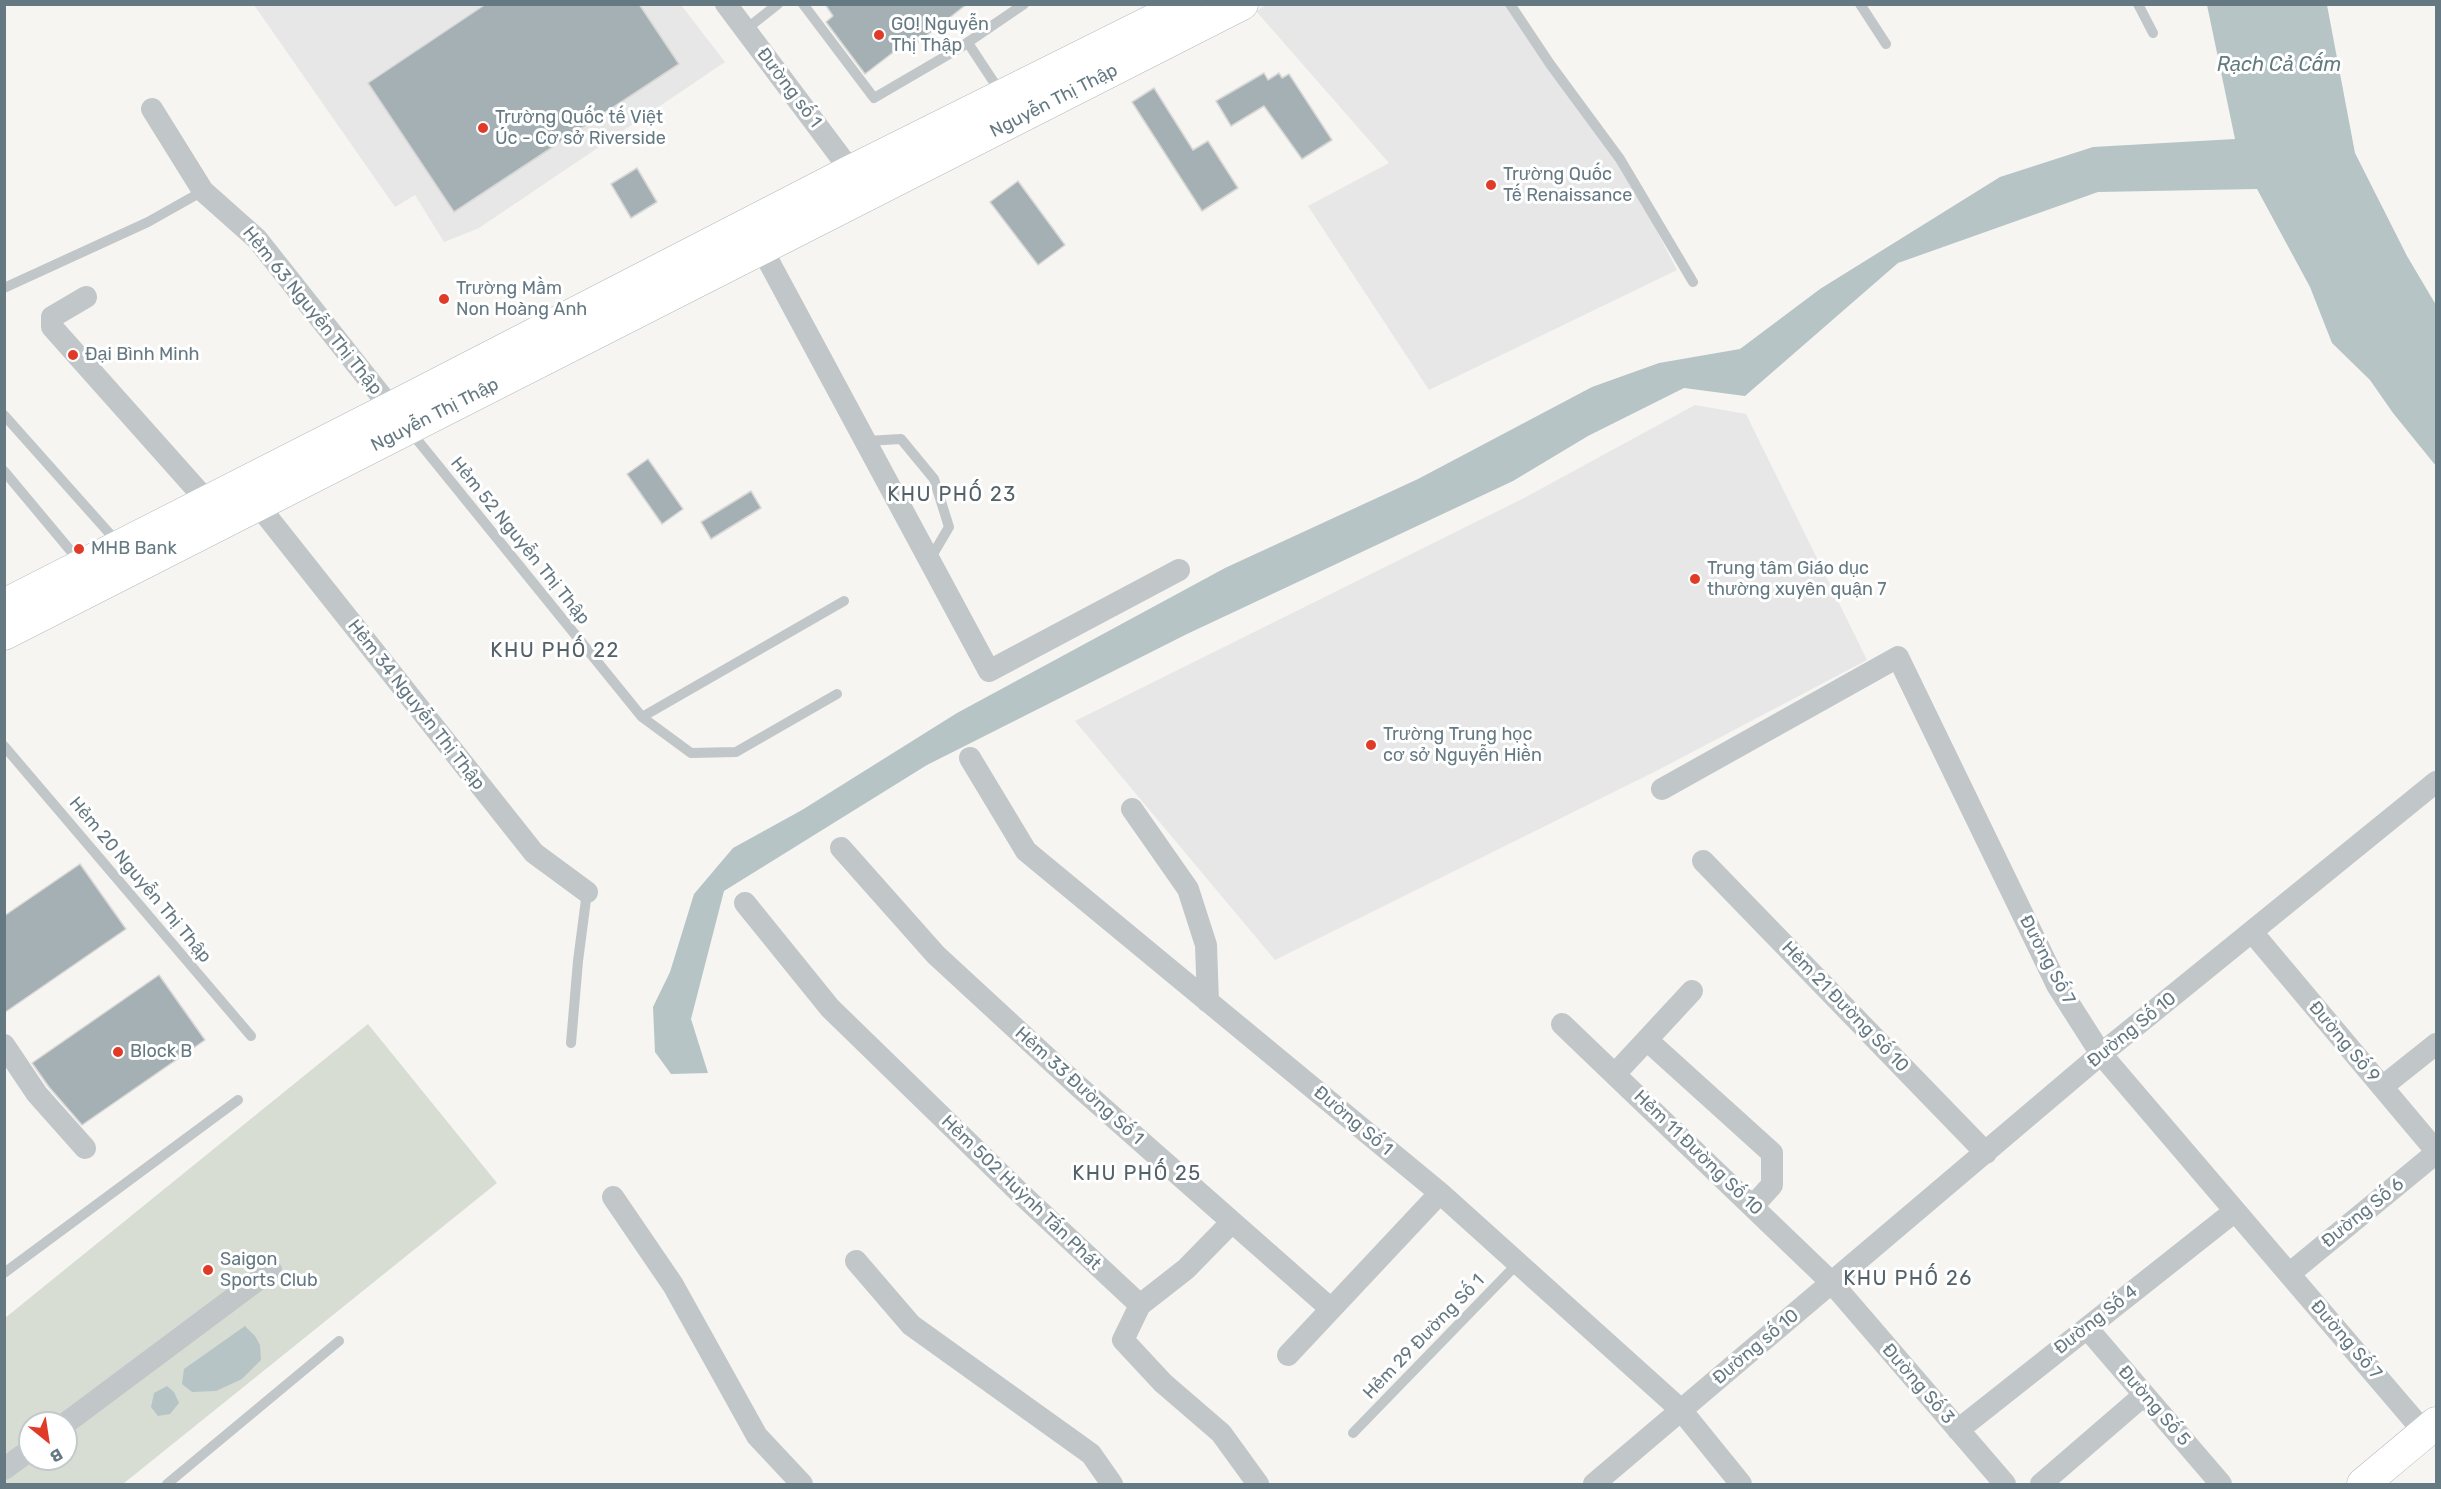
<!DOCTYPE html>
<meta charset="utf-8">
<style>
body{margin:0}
#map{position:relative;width:2441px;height:1489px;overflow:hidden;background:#f6f5f2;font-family:Rubik,sans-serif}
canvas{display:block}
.frame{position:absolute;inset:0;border:6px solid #657983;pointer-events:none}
.north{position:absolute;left:18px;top:1411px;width:60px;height:60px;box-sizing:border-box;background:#fff;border:2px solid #c1c9cd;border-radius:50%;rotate:150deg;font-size:16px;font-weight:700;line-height:24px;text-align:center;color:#657983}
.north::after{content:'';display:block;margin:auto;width:21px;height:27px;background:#e03b28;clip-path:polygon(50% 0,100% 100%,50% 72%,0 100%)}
</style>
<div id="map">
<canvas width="2441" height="1489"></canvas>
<div class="frame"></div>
<div class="north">B</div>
</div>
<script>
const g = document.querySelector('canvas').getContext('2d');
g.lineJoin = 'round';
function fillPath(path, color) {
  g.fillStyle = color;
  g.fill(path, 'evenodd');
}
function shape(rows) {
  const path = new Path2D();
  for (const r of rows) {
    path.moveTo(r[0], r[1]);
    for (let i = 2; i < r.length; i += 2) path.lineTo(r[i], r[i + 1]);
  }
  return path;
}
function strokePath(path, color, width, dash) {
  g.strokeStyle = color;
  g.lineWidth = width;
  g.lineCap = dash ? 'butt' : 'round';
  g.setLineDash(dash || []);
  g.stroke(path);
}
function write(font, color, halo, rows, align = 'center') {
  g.font = font + ' Rubik,sans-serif';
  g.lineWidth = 6;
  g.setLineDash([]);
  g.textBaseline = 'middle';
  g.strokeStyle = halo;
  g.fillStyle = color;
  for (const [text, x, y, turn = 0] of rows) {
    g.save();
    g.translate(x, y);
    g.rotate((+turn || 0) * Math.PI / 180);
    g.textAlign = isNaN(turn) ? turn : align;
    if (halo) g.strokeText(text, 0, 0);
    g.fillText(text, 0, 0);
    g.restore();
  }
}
const built = shape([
 [1268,4,1506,5,1620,159,1677,270,1429,390,1308,206,1389,163,1256,11],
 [254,5,681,5,725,62,479,228,444,242,415,195,395,207],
 [1695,405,1746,414,1867,660,1658,770,1275,960,1075,721,1524,498]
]);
const green = shape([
 [368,1024,497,1183,123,1484,5,1484,5,1318],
 [30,1423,66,1423,66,1459,30,1459]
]);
const water = shape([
 [2207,5,2327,5,2355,153,2407,256,2436,305,2436,466,2393,413,2370,380,2332,343,2310,287,2257,189,2098,192,1898,263,1745,396,1684,388,1588,436,1513,481,1187,634,927,765,724,891,691,1019,708,1073,671,1074,655,1052,653,1007,670,972,694,894,733,848,802,810,957,713,1225,568,1418,479,1592,387,1659,363,1740,349,1820,289,2000,177,2093,147,2235,139],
 [245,1326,255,1336,260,1345,261,1360,242,1379,216,1391,192,1392,182,1384,184,1369],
 [167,1386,174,1392,179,1403,170,1414,158,1416,151,1407,154,1393]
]);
const building = shape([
 [486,4,639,4,679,64,454,212,368,83,486,4],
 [825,4,967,4,908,50,904,44,865,74,826,22,833,16,825,4],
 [1264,73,1268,80,1279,73,1282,78,1289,74,1332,140,1302,159,1264,106,1231,126,1216,101,1264,73],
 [1154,88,1193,150,1208,141,1238,188,1202,211,1132,102,1154,88],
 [637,168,657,202,631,218,611,184,637,168],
 [1018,181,1065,245,1038,265,990,202,1018,181],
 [648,459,683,509,662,524,627,474,648,459],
 [751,491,761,508,711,539,701,522,751,491],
 [80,864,126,929,4,1013,4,916,80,864],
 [159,975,205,1040,82,1125,49,1087,32,1063,159,975]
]);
const lane = shape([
 [803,4,874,98,958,49,1024,4],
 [1510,4,1550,64,1620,159,1693,282],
 [1860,4,1886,44],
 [2138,4,2153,33],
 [745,30,778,4],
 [968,43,1001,93],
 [4,288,148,222,203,191],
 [4,415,118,543],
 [410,431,642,717,844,601],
 [866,441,901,439,934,479,949,527,929,561],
 [4,471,80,562],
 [642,717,691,753,736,752,837,694],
 [4,746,251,1036],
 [571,1043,578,961,587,892],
 [4,1273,238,1100],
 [1353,1433,1518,1263],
 [167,1484,339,1341]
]);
const street = shape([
 [726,4,851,171,858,184],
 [152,109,203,191,257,239,391,408],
 [755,236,989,671,1179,570],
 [86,297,52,317,52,327,207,501],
 [258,505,534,853,587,892],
 [970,758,1026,851,1440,1193,1681,1410,1741,1484],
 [1662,789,1898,657,2057,985,2101,1054,2425,1433],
 [1132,809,1188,889,1206,945,1208,1002],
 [841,848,936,955,1078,1086,1331,1309],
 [1703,861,1986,1153],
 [745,903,830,1008,1019,1192,1140,1305,1123,1340,1163,1383,1221,1433,1258,1484],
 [2252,932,2436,1151],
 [1562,1024,1832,1283,2005,1484],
 [1647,1040,1772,1153,1772,1185,1753,1206],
 [4,1045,37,1094,85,1148],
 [1615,1074,1692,991],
 [2382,1087,2436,1044],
 [613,1197,673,1285,757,1436,802,1484],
 [856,1261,911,1325,1091,1454,1112,1484],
 [2289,1274,2436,1153],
 [1140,1305,1186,1269,1232,1222],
 [2087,1328,2221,1484],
 [1288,1355,1440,1193],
 [66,1423,271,1270],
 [1958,1430,2235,1211],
 [4,1469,30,1450],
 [1594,1484,2101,1054,2436,782],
 [2041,1484,2144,1395]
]);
const secondary = shape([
 [4,605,391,408,851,171,1186,4],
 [4,634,1242,4],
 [2363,1484,2436,1423]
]);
const markers = [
 [879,35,6,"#e03b28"],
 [483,128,6,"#e03b28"],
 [1491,185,6,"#e03b28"],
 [444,299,6,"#e03b28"],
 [73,355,6,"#e03b28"],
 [79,549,6,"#e03b28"],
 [1695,579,6,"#e03b28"],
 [1371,745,6,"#e03b28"],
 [118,1052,6,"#e03b28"],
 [208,1270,6,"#e03b28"]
];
const poiNames = [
 ["GO! Nguyễn",891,25],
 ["Thị Thập",891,46],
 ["Trường Quốc tế Việt",495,118],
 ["Úc - Cơ sở Riverside",495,139],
 ["Trường Quốc",1503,175],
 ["Tế Renaissance",1503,196],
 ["Trường Mầm",456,289],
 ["Non Hoàng Anh",456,310],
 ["Đại Bình Minh",85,355],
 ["MHB Bank",91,549],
 ["Trung tâm Giáo dục",1707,569],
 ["thường xuyên quận 7",1707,590],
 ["Trường Trung học",1383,735],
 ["cơ sở Nguyễn Hiền",1383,756],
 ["Block B",130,1052],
 ["Saigon",220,1260],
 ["Sports Club",220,1281]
];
const streetNames = [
 ["Đường số 1",789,88,53],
 ["Nguyễn Thị Thập",1054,101,-27],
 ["Hẻm 63 Nguyễn Thị Thập",312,311,51],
 ["Nguyễn Thị Thập",435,415,-27],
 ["Hẻm 52 Nguyễn Thị Thập",520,541,51],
 ["Hẻm 34 Nguyễn Thị Thập",416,705,52],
 ["Hẻm 20 Nguyễn Thị Thập",140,880,50],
 ["Đường Số 7",2047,960,62],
 ["Hẻm 21 Đường Số 10",1845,1007,46],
 ["Đường Số 10",2132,1030,-39],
 ["Đường Số 9",2344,1042,50],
 ["Hẻm 33 Đường Số 1",1079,1086,42],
 ["Đường Số 1",1353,1121,40],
 ["Hẻm 11 Đường Số 10",1698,1153,44],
 ["Hẻm 502 Huỳnh Tấn Phát",1021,1193,44],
 ["Đường Số 6",2363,1213,-39],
 ["Đường Số 4",2096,1320,-38],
 ["Hẻm 29 Đường Số 1",1424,1337,-46],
 ["Đường Số 7",2346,1340,49],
 ["Đường số 10",1756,1347,-40],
 ["Đường Số 3",1918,1384,49],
 ["Đường Số 5",2154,1406,49]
];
const waterNames = [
 ["Rạch Cả Cấm",2279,65]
];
const neighbourhoodNames = [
 ["KHU PHỐ 23",952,495],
 ["KHU PHỐ 22",555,651],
 ["KHU PHỐ 25",1137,1174],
 ["KHU PHỐ 26",1908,1279]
];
fillPath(built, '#e6e7e6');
fillPath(green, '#d8ddd3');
fillPath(water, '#b6c4c6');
fillPath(building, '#a5b0b4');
strokePath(building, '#d7d7d5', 1.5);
strokePath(secondary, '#b3babd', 33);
strokePath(lane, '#c1c6c8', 10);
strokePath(street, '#c1c6c8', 22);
strokePath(secondary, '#fff', 32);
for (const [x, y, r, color] of markers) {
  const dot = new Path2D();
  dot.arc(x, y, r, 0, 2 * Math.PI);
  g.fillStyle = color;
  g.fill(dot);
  strokePath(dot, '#fff', 2);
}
write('18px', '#657983', '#fff', poiNames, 'left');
write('18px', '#657983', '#fff', streetNames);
write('italic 20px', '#617b7f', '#fff', waterNames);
g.letterSpacing = '1.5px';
write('20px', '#536168', '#fff', neighbourhoodNames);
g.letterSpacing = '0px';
</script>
